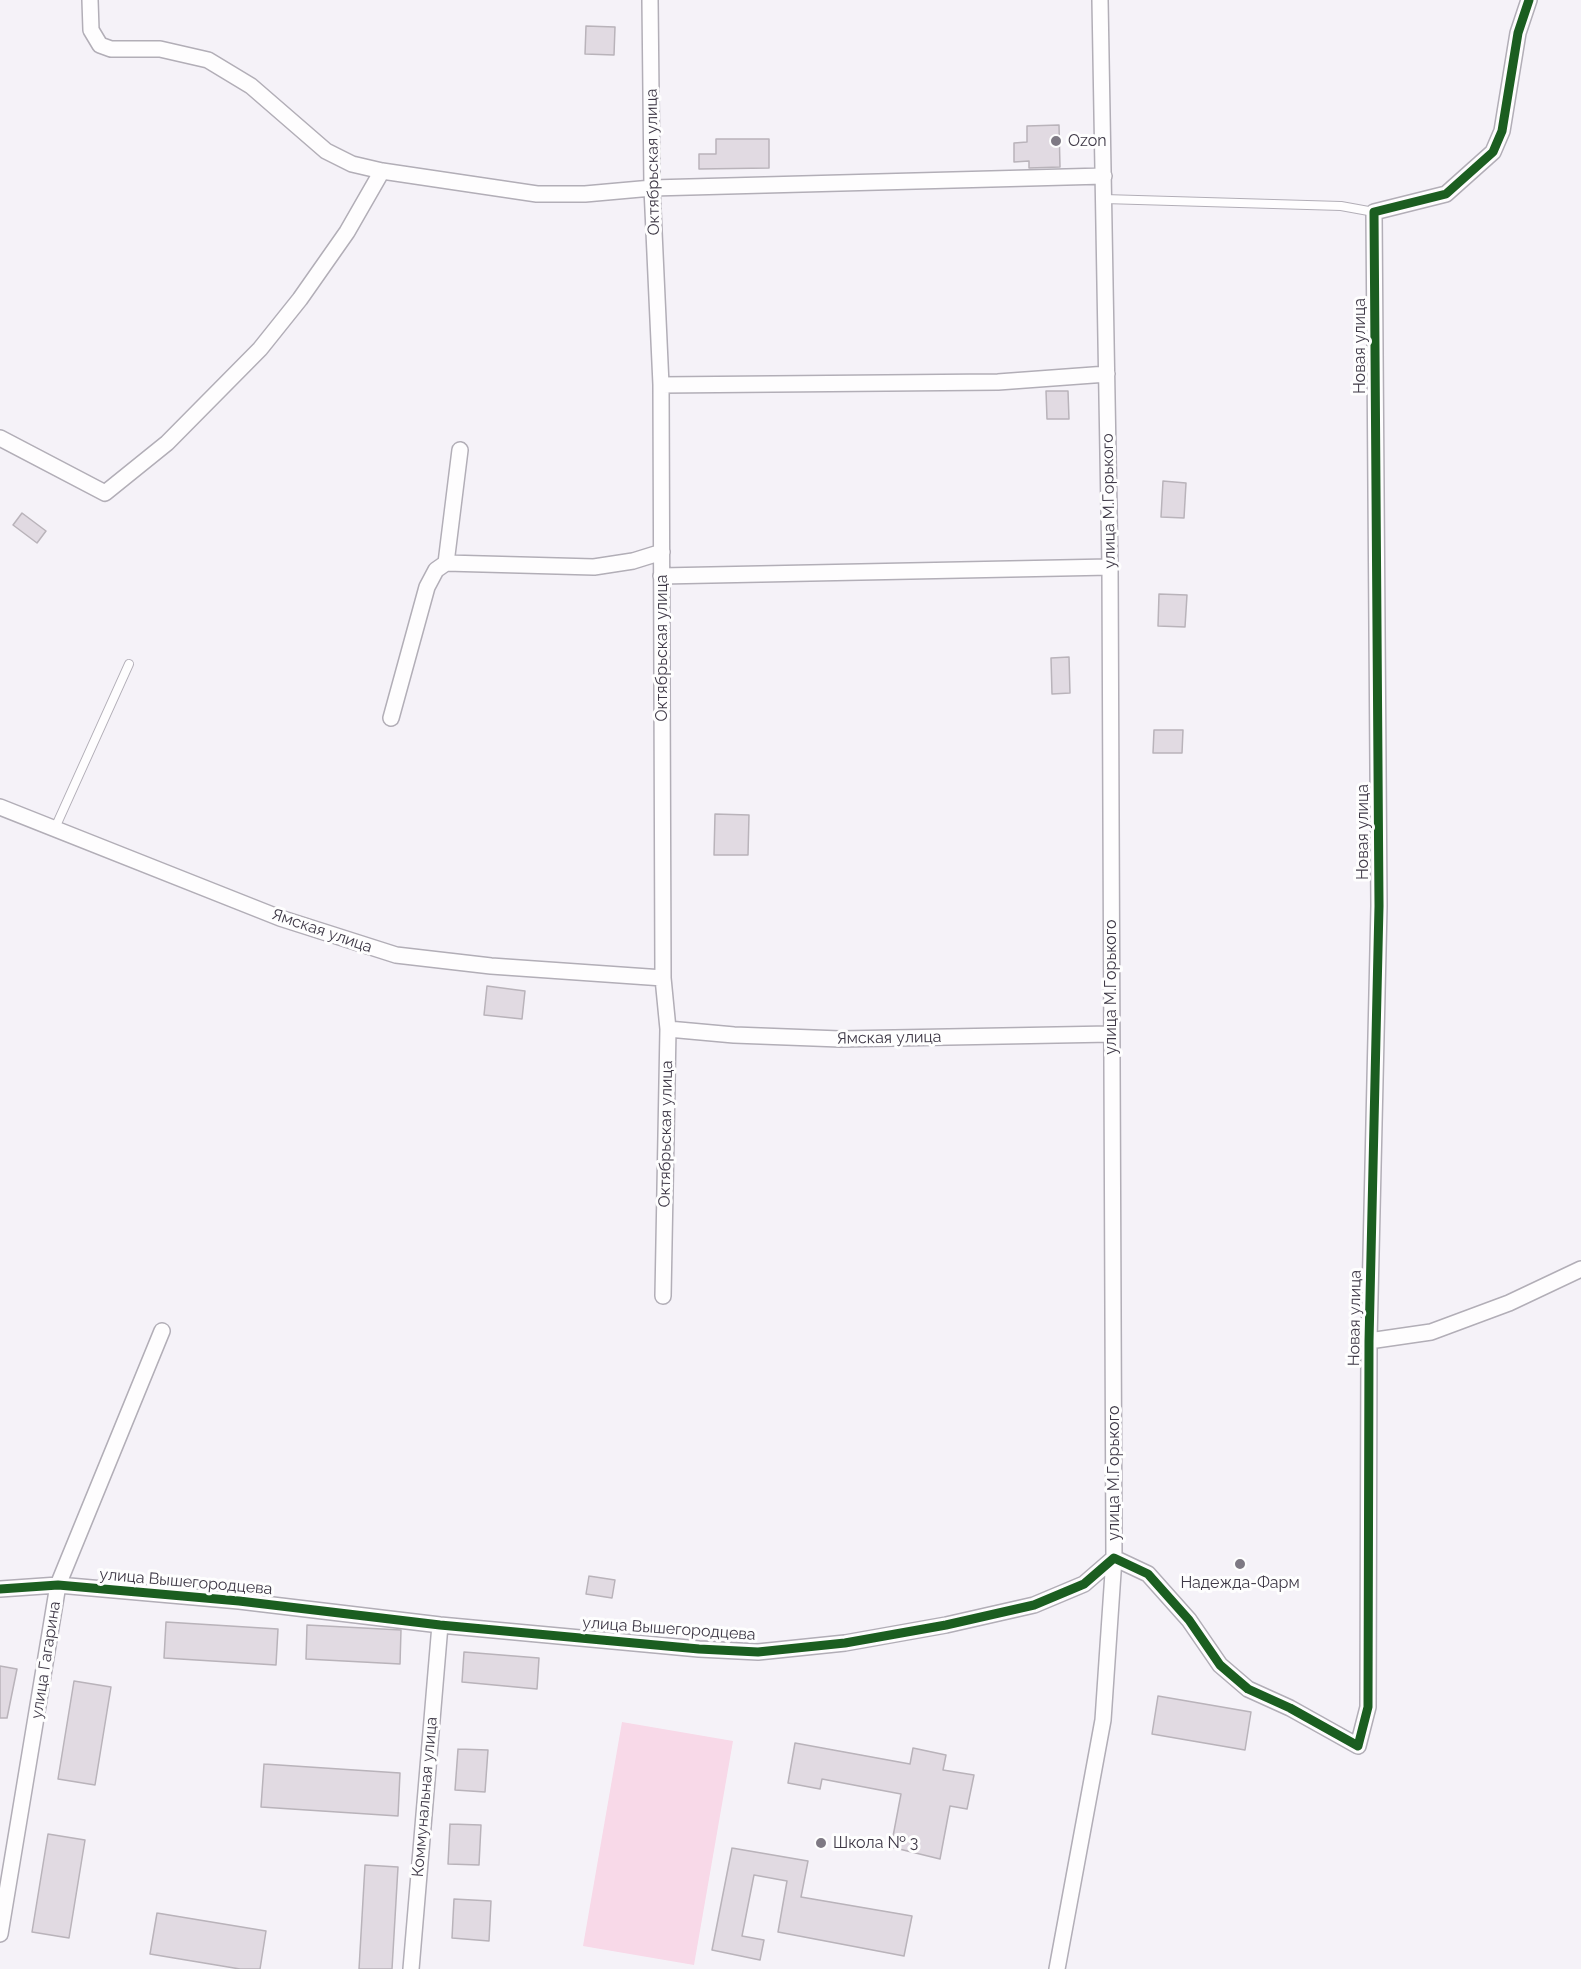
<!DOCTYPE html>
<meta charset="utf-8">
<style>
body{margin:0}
canvas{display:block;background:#f5f2f8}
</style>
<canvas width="1581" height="1969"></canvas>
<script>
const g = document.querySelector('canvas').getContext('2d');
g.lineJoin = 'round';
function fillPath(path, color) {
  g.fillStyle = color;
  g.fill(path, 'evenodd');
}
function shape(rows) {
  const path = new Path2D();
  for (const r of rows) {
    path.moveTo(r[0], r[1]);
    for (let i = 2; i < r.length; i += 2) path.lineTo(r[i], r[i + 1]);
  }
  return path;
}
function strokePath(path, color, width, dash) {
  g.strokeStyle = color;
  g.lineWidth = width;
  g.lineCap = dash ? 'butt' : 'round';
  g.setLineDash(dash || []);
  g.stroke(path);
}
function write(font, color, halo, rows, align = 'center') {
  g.font = font + ' Raleway,sans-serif';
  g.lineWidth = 6;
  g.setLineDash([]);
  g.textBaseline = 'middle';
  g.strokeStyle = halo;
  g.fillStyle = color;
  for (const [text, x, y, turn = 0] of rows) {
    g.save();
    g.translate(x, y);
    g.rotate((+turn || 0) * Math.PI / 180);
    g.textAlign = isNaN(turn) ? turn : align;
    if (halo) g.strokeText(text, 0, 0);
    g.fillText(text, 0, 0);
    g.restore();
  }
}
const green = shape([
 [622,1722,733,1741,694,1965,583,1946]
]);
const building = shape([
 [586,26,615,27,614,55,585,54,586,26],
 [1059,125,1060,167,1029,168,1029,161,1014,162,1014,143,1027,142,1027,126,1059,125],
 [716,139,769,139,769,168,699,169,699,154,716,154,716,139],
 [1046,391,1068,391,1069,419,1047,419,1046,391],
 [1163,481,1186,483,1184,518,1161,517,1163,481],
 [22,513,46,531,37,543,13,525,22,513],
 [1159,594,1187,595,1185,627,1158,626,1159,594],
 [1069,657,1070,693,1052,694,1051,658,1069,657],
 [1154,730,1183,730,1182,753,1153,753,1154,730],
 [715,814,749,815,748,855,714,855,715,814],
 [487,986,525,991,522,1019,484,1015,487,986],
 [589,1576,615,1580,612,1598,586,1594,589,1576],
 [166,1622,278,1629,276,1665,164,1658,166,1622],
 [307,1625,401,1630,400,1664,306,1659,307,1625],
 [464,1652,539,1658,537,1689,462,1682,464,1652],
 [0,1666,17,1669,7,1718,0,1718,0,1666],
 [74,1681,111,1687,95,1785,58,1779,74,1681],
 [1158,1696,1251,1712,1245,1750,1152,1734,1158,1696],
 [795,1743,910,1764,913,1748,946,1755,943,1770,974,1775,967,1809,950,1806,940,1859,891,1847,901,1794,822,1779,820,1789,788,1783,795,1743],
 [458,1749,488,1750,485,1792,455,1790,458,1749],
 [264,1764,400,1773,398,1816,261,1807,264,1764],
 [450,1824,481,1825,479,1865,448,1864,450,1824],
 [48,1834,85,1840,69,1938,32,1932,48,1834],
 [732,1848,808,1861,801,1897,912,1916,904,1956,778,1932,787,1881,754,1875,742,1936,764,1940,760,1960,712,1950,732,1848],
 [365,1865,398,1867,392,1969,359,1969,365,1865],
 [454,1899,491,1901,489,1941,452,1938,454,1899],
 [157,1913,266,1931,260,1969,240,1969,150,1954,157,1913]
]);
const lane = shape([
 [1104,199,1341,206,1374,212],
 [55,828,129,664]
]);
const street = shape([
 [90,0,91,30,100,45,111,49,160,49,208,60,251,86,326,151,352,164,382,171,537,194,585,194,652,188,1104,176],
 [650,0,652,188,661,385,663,978,668,1029,663,1296],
 [661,385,998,382,1107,374],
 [0,438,105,493,167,443,260,349,300,299,347,232,382,171],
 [446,563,594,567,633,561,662,552],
 [661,576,1110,567],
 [391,718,427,587,436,570,446,563,460,450],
 [0,807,280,918,396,955,491,966,663,978],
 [668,1029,734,1035,840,1039,1111,1034],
 [1369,1341,1431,1332,1509,1303,1581,1269],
 [0,1589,58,1585,239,1601,440,1625,699,1649,758,1652,845,1643,946,1625,1034,1605,1084,1584,1114,1558,1148,1574,1189,1620,1220,1665,1248,1689,1290,1708,1358,1746,1368,1707,1369,1341,1379,906,1374,212,1446,194,1493,152,1502,131,1518,33,1529,0],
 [0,1934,58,1585,162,1331],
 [411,1969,440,1625],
 [1057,1969,1103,1720,1114,1558,1110,567,1100,0]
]);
const cycleway = shape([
 [0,1589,58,1585,239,1601,440,1625,699,1649,758,1652,845,1643,946,1625,1034,1605,1084,1584,1114,1558,1148,1574,1189,1620,1220,1665,1248,1689,1290,1708,1358,1746,1368,1707,1369,1341,1379,906,1374,212,1446,194,1493,152,1502,131,1518,33,1529,0]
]);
const markers = [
 [1056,141,6,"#7e7984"],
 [1240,1564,6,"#7e7984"],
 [821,1843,6,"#7e7984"]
];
const poiNames = [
 ["Ozon",1068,141],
 ["Надежда-Фарм",1240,1583,"center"],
 ["Школа № 3",833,1843]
];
const streetNames = [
 ["Октябрьская улица",653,162,-91],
 ["Новая улица",1360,346,-90],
 ["улица М.Горького",1109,501,-91],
 ["Октябрьская улица",662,648,-90],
 ["Новая улица",1363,832,-90],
 ["Ямская улица",322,931,19],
 ["улица М.Горького",1111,987,-90],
 ["Ямская улица",889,1038,-1],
 ["Октябрьская улица",666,1134,-89],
 ["Новая улица",1355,1318,-89],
 ["улица М.Горького",1114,1473,-90],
 ["улица Вышегородцева",186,1582,5],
 ["улица Вышегородцева",669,1629,4],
 ["улица Гагарина",46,1660,-81],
 ["Коммунальная улица",425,1797,-85]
];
fillPath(green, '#f8d9e8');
fillPath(building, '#e1dae2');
strokePath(building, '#b9b3ba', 1.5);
strokePath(lane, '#b2aeb7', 10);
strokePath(street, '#b2aeb7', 18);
strokePath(lane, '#fefdfe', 8);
strokePath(street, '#fefdfe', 15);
strokePath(cycleway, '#1b5e20', 9);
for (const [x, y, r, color] of markers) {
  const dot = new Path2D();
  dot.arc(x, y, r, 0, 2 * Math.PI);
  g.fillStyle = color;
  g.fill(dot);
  strokePath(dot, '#fefefe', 2);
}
write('16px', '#3e3846', '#fefefe', poiNames, 'left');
write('16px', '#3e3846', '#fefefe', streetNames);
</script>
